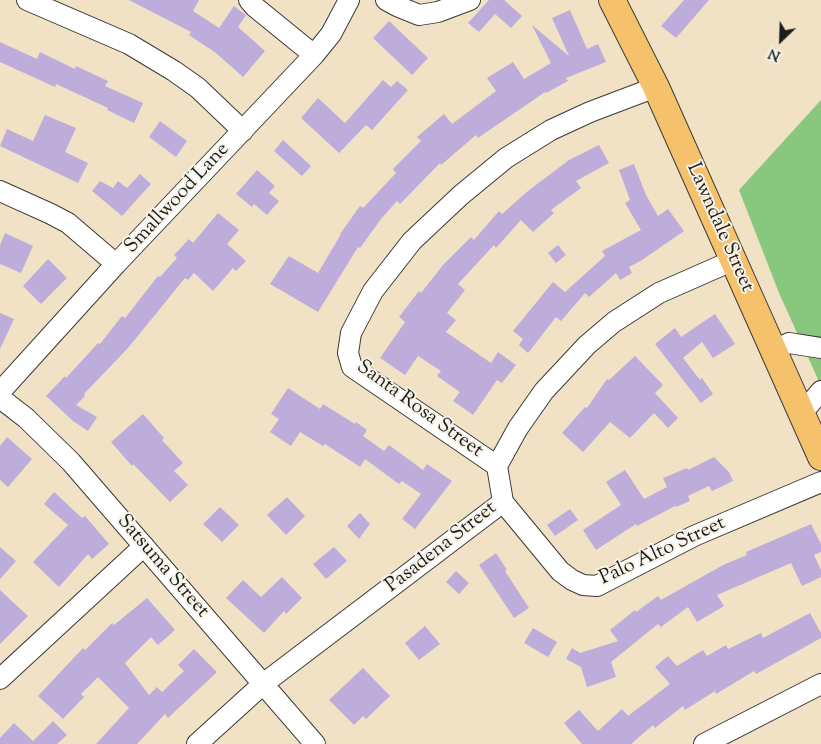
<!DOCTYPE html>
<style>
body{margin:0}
#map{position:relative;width:821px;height:744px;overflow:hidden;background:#f1e2c6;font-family:"Sorts Mill Goudy",serif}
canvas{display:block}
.north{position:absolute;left:756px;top:15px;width:50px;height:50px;-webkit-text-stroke:4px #f7f3e8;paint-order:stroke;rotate:204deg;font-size:14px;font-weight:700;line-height:20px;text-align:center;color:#1c1c1c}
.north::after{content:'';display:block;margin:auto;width:18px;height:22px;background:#1c1c1c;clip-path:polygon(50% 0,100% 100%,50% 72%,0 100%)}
</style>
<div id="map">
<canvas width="821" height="744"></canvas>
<div class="north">N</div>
</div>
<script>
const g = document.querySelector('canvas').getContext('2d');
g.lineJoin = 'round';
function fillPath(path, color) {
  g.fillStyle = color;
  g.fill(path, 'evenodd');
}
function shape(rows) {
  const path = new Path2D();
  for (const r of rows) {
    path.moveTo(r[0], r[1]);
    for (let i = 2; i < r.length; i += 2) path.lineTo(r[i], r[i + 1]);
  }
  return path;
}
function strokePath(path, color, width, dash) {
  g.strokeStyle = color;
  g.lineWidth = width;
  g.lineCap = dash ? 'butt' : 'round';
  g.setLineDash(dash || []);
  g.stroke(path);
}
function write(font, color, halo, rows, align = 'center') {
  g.font = font + ' "Sorts Mill Goudy",serif';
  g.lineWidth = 4;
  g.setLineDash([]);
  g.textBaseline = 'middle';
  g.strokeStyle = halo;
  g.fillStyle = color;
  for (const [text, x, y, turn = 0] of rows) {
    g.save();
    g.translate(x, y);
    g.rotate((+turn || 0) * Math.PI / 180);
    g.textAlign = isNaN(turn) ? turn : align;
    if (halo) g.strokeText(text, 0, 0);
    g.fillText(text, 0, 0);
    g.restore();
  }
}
const green = shape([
 [821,100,821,386,779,293,739,190]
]);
const building = shape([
 [129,0,199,0,193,11,219,28,234,6,246,15,238,27,265,51,243,77,216,53,189,35,191,32],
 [489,0,504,0,522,16,511,28,495,14,479,32,468,23],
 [684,0,709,0,676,38,661,26],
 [570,10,587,49,598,44,606,62,566,78,568,81,546,93,545,92,478,138,476,135,441,165,440,163,400,204,397,201,381,219,360,248,358,247,318,312,270,284,289,256,318,273,341,234,340,234,360,206,363,208,396,173,393,169,421,141,417,137,444,114,452,124,496,91,487,78,513,62,524,79,551,63,532,25,569,56,552,18],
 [389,21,428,58,412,75,373,38],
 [0,42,37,59,40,52,75,69,76,66,108,81,105,86,143,103,134,123,107,110,108,108,56,84,55,87,0,62],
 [383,80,391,87,397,81,408,90,372,130,366,125,339,153,301,118,318,98,345,123],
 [45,115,76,128,65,152,88,163,78,183,0,146,7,129,33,141],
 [160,121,187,141,176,157,149,137],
 [283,140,311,166,302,176,274,151],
 [599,145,609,163,576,181,581,188,551,210,554,213,533,232,521,220,496,248,494,245,458,284,465,290,447,313,456,320,446,332,491,363,498,352,516,365,502,383,497,380,473,415,453,401,460,392,437,376,441,371,418,356,405,375,380,358,405,322,399,317,419,291,421,293,443,265,471,237,474,240,499,211,502,214,528,191,569,160],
 [634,164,646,195,658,216,668,209,684,231,642,260,629,267,632,273,620,280,616,273,589,297,585,293,561,321,556,317,528,353,519,345,523,339,513,331,553,282,565,292,605,256,602,251,641,230,625,203,630,200,619,170],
 [257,170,275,186,269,193,279,201,267,215,254,204,252,207,236,194],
 [140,174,151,184,122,216,92,191,100,181,113,188,118,181,127,188],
 [218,213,239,230,227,244,246,261,236,271,233,268,213,291,194,273,188,280,185,278,128,348,84,394,85,396,76,405,97,417,88,431,73,421,46,396,65,376,66,378,98,343,100,344,122,316,125,318,158,276,160,277,177,258,174,255,189,239,193,243],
 [5,233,33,246,21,273,0,264,0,245],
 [558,245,566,255,556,263,548,253],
 [48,259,67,278,41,304,23,286],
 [0,313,14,319,0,349],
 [715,314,735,344,713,358,702,342,683,358,700,380,702,378,713,394,701,403,655,344,675,328,681,337],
 [635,356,663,385,655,393,678,418,668,428,654,413,630,438,610,422,583,452,562,433,585,407,587,408,607,379,609,380],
 [288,388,320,409,323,404,355,424,356,422,367,430,363,436,384,451,389,445,423,470,427,464,452,481,415,529,402,519,421,494,402,481,399,484,365,459,360,467,325,444,323,446,300,432,291,446,270,432,279,419,271,414],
 [143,414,164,438,162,440,183,463,174,471,188,485,170,502,133,464,132,466,111,442],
 [7,437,32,459,8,487,0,480,0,446],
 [714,457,729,472,733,481,712,491,709,486,688,496,690,501,676,507,675,506,637,526,636,524,596,550,583,530,621,505,606,482,625,470,644,499,667,487,663,478,687,468,688,470],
 [54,492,82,518,85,516,109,544,92,559,88,554,59,587,33,562,68,525,44,504],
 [287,497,305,516,286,535,267,515],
 [220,507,239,525,222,542,203,524],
 [570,509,578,520,555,536,547,525],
 [360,513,370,524,359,539,347,526],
 [811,524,821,544,821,552,814,555,821,570,821,577,802,586,791,563,717,595,724,606,697,622,688,607,661,627,658,624,611,662,616,677,587,687,581,667,566,659,572,648,580,653,618,641,610,630,635,610,636,612,658,596,661,600,723,565,747,555,746,552],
 [0,547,16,561,0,579],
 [334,547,347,561,326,579,313,564],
 [496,553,507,570,505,571,529,608,514,618,479,565],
 [456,571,469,583,459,594,446,582],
 [282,577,302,598,286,614,284,611,264,633,226,598,243,580,261,597],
 [0,590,28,616,0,644],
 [147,598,175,630,158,645,151,637,125,663,149,695,157,687,162,692,184,671,178,665,194,649,217,672,168,718,165,714,137,744,96,744,129,708,98,677,81,694,84,697,63,719,38,696,83,648,85,650,112,623,114,625],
 [810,613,821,633,821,638,756,674,754,671,716,694,715,691,685,710,683,706,655,728,653,725,631,744,582,744,564,723,579,710,598,731,622,709,628,716,670,684,655,667,668,656,677,666,703,650,707,656,726,645,728,649,761,633,763,638],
 [425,626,440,644,419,660,405,643],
 [533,628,557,642,548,657,524,643],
 [363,668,390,696,366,719,363,716,354,725,329,700],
 [53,721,67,735,57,744,0,744,0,738,14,723,33,741]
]);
const minor = shape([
 [27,0,129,44,174,71,198,88,243,131],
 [249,0,255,7,314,55],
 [386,0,397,6,419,15,438,12,470,0],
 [0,191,51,214,68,223,116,264],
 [734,260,659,293,614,322,587,345,544,391,518,428,497,466,503,502,560,571,572,580,583,585,597,586,694,536,821,482],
 [774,350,789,343,821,348],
 [0,392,116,264,314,55,331,34,349,0],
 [0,398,26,418,71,462,315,744],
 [802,413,821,391],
 [497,466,352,367,348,353,351,333,373,291,412,241,461,195,506,158,551,130,590,112,656,87],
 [0,679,144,546],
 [197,744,263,684,503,502],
 [704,744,821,684]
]);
const major = shape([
 [612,0,656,87,821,457]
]);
const streetNames = [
 ["Smallwood Lane",178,199,-47],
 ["Lawndale Street",719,228,66],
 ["Santa Rosa Street",419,410,36],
 ["Pasadena Street",442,548,-38],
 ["Palo Alto Street",663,552,-25],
 ["Satsuma Street",162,567,49]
];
fillPath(green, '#8ac77e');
fillPath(building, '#beacdb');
strokePath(minor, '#3c3a36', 22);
strokePath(major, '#3c3a36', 28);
strokePath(minor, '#fff', 20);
strokePath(major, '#f5c16b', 26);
write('20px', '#1c1c1c', '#f7f3e8', streetNames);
</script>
